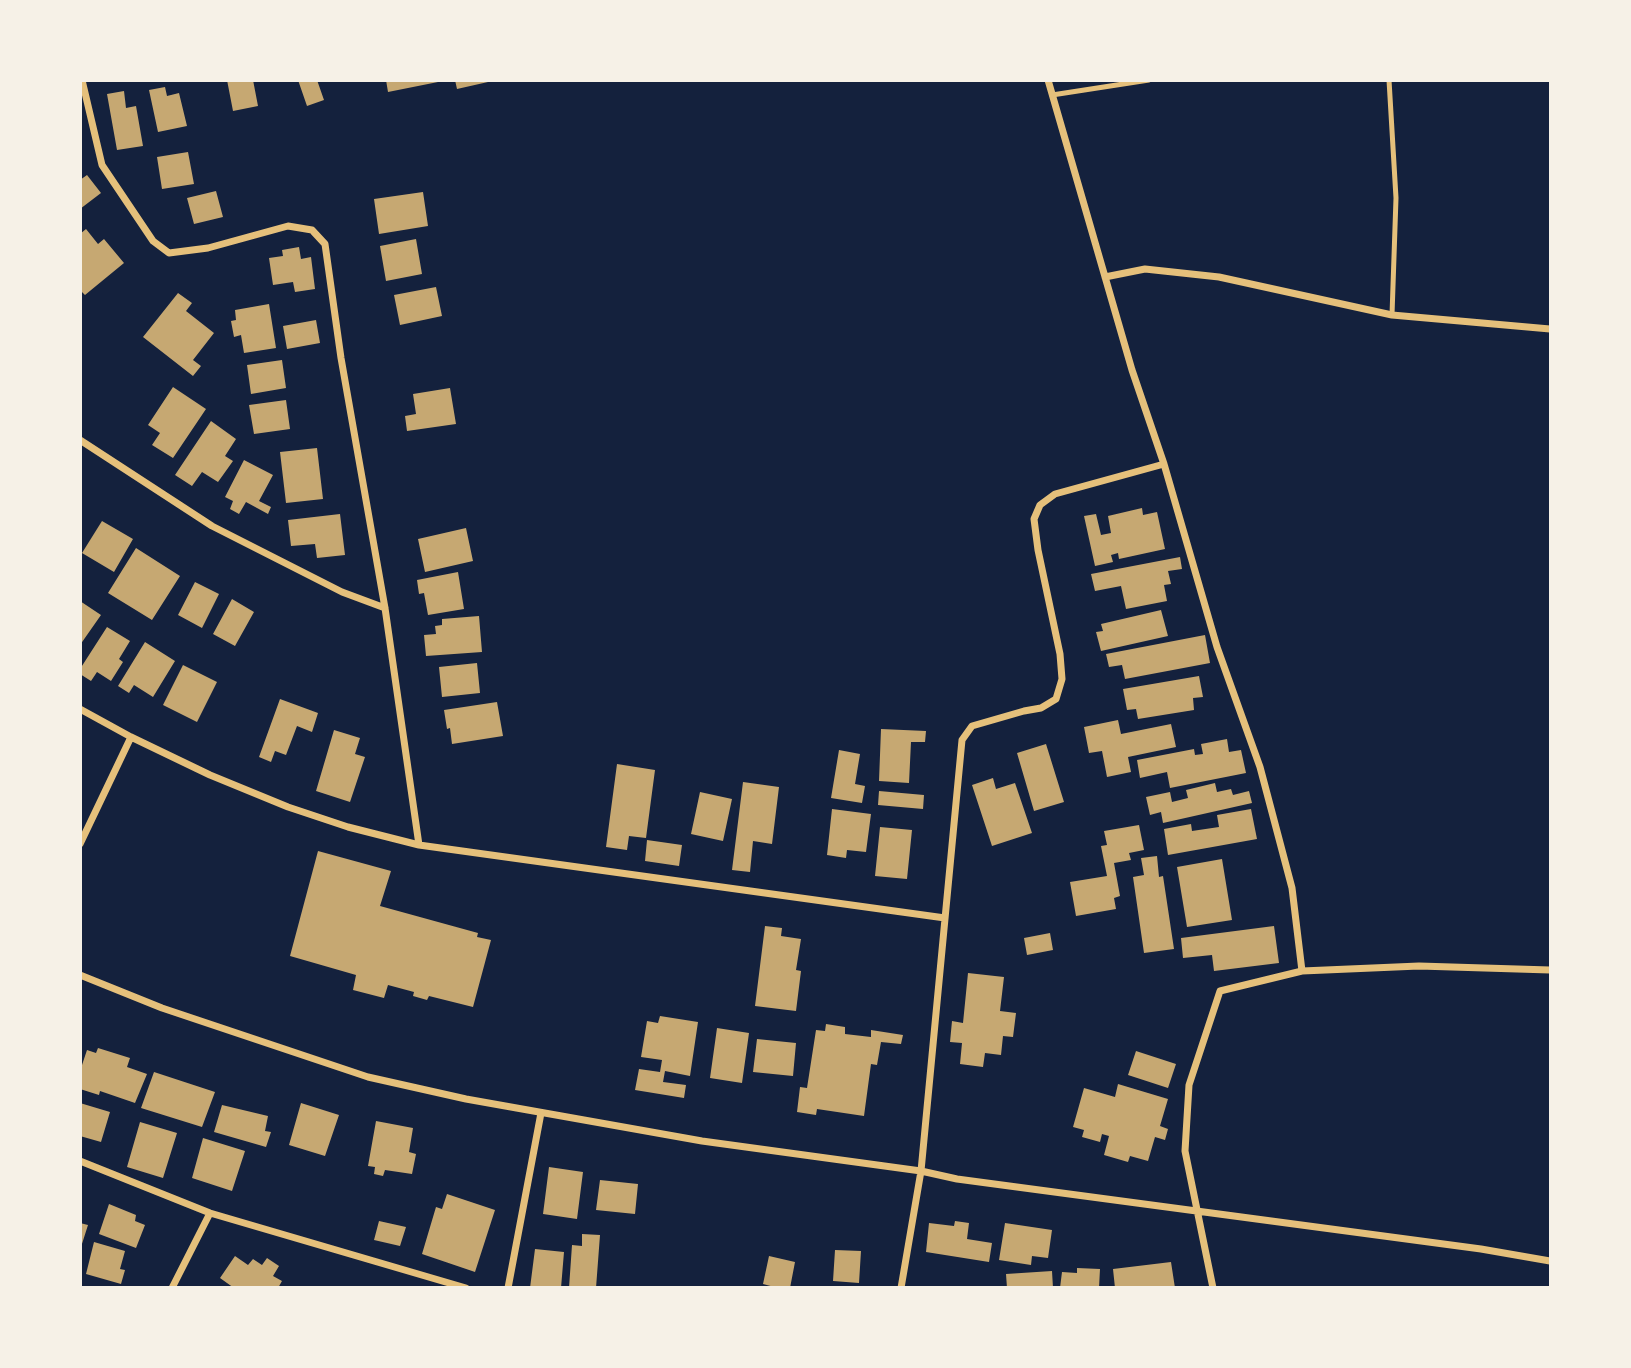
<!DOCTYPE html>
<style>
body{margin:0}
#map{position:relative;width:1631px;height:1368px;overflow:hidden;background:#14213d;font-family:"Noto Sans",sans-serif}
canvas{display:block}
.frame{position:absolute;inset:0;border:82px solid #f6f1e7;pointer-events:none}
</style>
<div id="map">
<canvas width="1631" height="1368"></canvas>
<div class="frame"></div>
</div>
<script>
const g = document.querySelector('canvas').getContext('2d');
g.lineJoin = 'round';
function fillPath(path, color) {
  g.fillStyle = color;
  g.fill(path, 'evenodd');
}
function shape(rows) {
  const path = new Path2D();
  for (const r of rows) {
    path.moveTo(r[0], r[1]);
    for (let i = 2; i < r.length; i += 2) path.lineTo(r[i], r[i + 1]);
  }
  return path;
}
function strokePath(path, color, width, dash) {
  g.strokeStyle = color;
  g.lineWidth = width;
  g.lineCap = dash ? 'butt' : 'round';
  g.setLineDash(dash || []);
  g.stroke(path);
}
const building = shape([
 [227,80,253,80,258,106,233,111],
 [298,80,317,80,324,100,307,106],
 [386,80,438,80,438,82,388,92],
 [455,80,488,80,488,82,457,89],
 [165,87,167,96,179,93,187,126,158,132,149,90],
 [124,91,126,108,136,106,143,146,117,150,107,94],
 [188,152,194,184,162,189,157,157],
 [87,175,101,193,80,209,80,180],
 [216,191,223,217,194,224,187,198],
 [423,192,428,226,379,234,374,199],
 [86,229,98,244,104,239,124,263,85,295,80,290,80,234],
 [416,239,422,274,386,281,380,246],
 [299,247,301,259,311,257,315,289,295,292,293,282,273,285,269,258,283,256,282,250],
 [436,287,442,316,400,325,394,295],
 [178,293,192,303,186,311,214,333,193,360,201,366,193,376,143,337],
 [269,304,276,348,244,353,241,335,234,337,231,321,236,320,235,310],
 [316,320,320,343,287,349,283,326],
 [282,360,286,388,251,394,247,365],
 [173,387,206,409,173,458,152,445,160,433,148,425],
 [450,388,456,424,407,431,405,416,416,414,413,394],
 [286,400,290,429,254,434,249,405],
 [211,421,236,439,225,456,233,461,218,482,202,472,192,486,175,475],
 [317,448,323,499,286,503,280,452],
 [244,460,273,475,259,501,271,507,268,514,246,502,239,514,230,509,233,501,225,497],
 [1142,508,1143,515,1157,512,1165,549,1119,559,1118,553,1111,555,1113,562,1095,566,1084,516,1096,514,1101,535,1111,533,1108,516],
 [340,514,345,555,317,558,315,544,291,546,288,520],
 [102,521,133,539,114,572,82,553],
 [466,528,473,561,425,572,418,539],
 [136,548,180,576,152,620,108,593],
 [1180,557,1182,569,1168,571,1171,584,1164,585,1167,601,1126,609,1121,586,1095,591,1091,574],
 [458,572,464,609,428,615,424,593,419,594,417,580],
 [195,582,219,594,202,628,178,615],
 [232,599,254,612,235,646,213,634],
 [80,601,101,615,80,645],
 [1161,610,1168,636,1101,651,1096,632,1103,631,1101,624],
 [479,616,482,652,426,656,424,635,436,634,435,626,442,625,442,619],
 [107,627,130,641,119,659,123,662,111,681,97,672,91,681,80,674,80,669],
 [1205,635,1210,663,1125,679,1122,665,1109,667,1106,654],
 [145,642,175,661,153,697,134,685,129,693,118,686],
 [477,663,480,693,442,697,439,667],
 [183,665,217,682,197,722,163,705],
 [1199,676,1203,697,1193,698,1194,710,1138,719,1136,709,1127,710,1123,689],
 [280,699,318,713,312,732,297,726,286,755,275,751,271,762,259,757],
 [497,702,503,736,452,744,450,728,447,729,444,710],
 [1118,720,1121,734,1171,724,1176,747,1128,757,1131,772,1107,777,1102,751,1089,753,1084,727],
 [881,729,926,731,925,742,911,742,909,783,879,781],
 [334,730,360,738,355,754,365,757,350,802,316,791],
 [1227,739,1229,752,1241,750,1246,773,1170,788,1167,772,1140,778,1137,760,1194,749,1195,755,1203,754,1201,744],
 [1046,744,1064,802,1034,811,1017,753],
 [839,750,860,754,855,784,865,786,862,803,831,798],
 [617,764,655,770,646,838,629,836,627,850,606,847],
 [993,778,996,789,1015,783,1032,833,992,846,972,785],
 [743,782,779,787,772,844,753,841,750,872,732,870],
 [1215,783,1217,792,1231,789,1233,795,1249,791,1252,803,1163,823,1161,812,1150,815,1146,797,1170,792,1172,802,1188,798,1186,790],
 [879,791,924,795,923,809,878,805],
 [700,792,732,799,723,841,691,834],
 [832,809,871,814,866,852,847,850,846,858,827,855],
 [1251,809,1257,839,1168,855,1164,829,1191,824,1192,831,1219,827,1217,815],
 [1139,825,1144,850,1129,853,1131,860,1114,863,1120,896,1114,898,1116,909,1076,916,1070,882,1107,876,1101,846,1107,845,1104,831],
 [880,827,912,830,907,879,875,876],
 [647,840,682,845,679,866,645,861],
 [318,851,391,871,380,906,478,933,477,937,491,940,473,1007,429,996,427,1000,413,996,414,992,388,985,384,998,353,990,356,975,290,956],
 [1157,856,1159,877,1163,876,1174,949,1144,953,1133,877,1144,875,1141,858],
 [1222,859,1232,920,1187,927,1177,867],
 [765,926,782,928,781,936,801,939,796,970,801,971,796,1011,755,1006],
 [1274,926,1279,963,1214,971,1212,955,1183,958,1181,938],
 [1050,933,1053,950,1027,955,1024,938],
 [968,973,1004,977,1000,1011,1016,1013,1013,1037,1003,1036,1001,1055,985,1053,983,1067,960,1064,962,1043,950,1042,952,1021,963,1023],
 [660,1016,698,1022,690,1076,665,1071,663,1082,686,1085,684,1098,635,1090,639,1069,660,1072,662,1060,641,1057,647,1021,658,1023],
 [826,1024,845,1027,845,1034,871,1037,871,1030,903,1035,901,1044,881,1042,877,1065,871,1064,864,1116,817,1109,816,1115,797,1112,800,1087,807,1088,816,1030,825,1031],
 [717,1028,749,1033,742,1083,710,1078],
 [757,1039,796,1043,793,1076,753,1072],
 [98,1048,130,1058,127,1067,147,1074,135,1103,100,1091,99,1095,80,1089,80,1071,87,1050,96,1053],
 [1136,1051,1176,1064,1168,1088,1128,1075],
 [154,1072,215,1092,202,1127,141,1108],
 [1118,1084,1168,1099,1160,1126,1168,1129,1165,1140,1155,1137,1148,1161,1130,1156,1128,1162,1104,1155,1109,1136,1102,1134,1100,1142,1082,1137,1084,1130,1073,1127,1084,1088,1115,1097],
 [80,1103,110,1112,101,1142,80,1136],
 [301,1103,339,1115,325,1156,289,1145],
 [222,1105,268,1116,265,1131,271,1132,266,1147,214,1132],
 [376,1121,413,1128,409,1152,416,1154,412,1174,385,1170,383,1176,374,1174,375,1167,368,1166],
 [140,1122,177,1133,163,1178,127,1167],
 [203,1138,245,1151,232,1191,192,1178],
 [549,1167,583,1172,577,1219,543,1214],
 [600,1180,638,1184,635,1214,596,1210],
 [447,1194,495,1210,475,1272,422,1254,436,1207,442,1209],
 [109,1204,136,1215,135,1221,145,1225,136,1248,99,1234],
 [379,1221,406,1227,400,1246,374,1240],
 [955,1221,969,1223,967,1239,992,1243,989,1262,926,1252,929,1223,954,1226],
 [80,1223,88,1225,81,1247,80,1247],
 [1005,1223,1052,1230,1048,1258,1032,1256,1031,1265,999,1260],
 [582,1234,600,1235,596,1288,569,1288,572,1245,582,1246],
 [94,1242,125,1251,120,1269,125,1270,121,1284,86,1274],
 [535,1249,564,1252,561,1288,530,1288],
 [835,1250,861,1251,859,1283,833,1281],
 [235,1256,248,1265,253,1259,262,1265,267,1258,279,1266,273,1276,282,1281,278,1288,234,1288,220,1278],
 [769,1256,795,1262,790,1288,778,1288,763,1284],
 [1171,1262,1175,1288,1115,1288,1113,1269],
 [1077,1268,1100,1269,1099,1288,1060,1288,1062,1272,1077,1273],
 [1052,1271,1053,1288,1007,1288,1006,1274]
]);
const service = shape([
 [1389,80,1396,198,1392,315],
 [1052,95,1149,80]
]);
const minor = shape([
 [82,80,102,165,153,241,169,253,208,248,288,226,312,230,325,244,341,358,385,608,419,845],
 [1048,80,1132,370,1164,464,1217,647,1260,767,1292,888,1302,971],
 [1105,277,1145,269,1219,277,1392,315,1550,329],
 [80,440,212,526,342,592,385,608],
 [80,709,131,737,210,775,288,807,348,827,419,845,945,918],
 [80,844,131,737],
 [80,975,162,1008,368,1077,466,1099,702,1141,921,1171,957,1179,1481,1249,1550,1261],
 [80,1161,210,1213,466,1288],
 [172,1288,210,1213],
 [508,1288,541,1113],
 [901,1288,921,1171,962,740,972,726,1024,711,1041,708,1056,699,1062,679,1060,654,1038,550,1034,519,1040,505,1055,494,1164,464],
 [1213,1288,1185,1151,1189,1085,1220,991,1302,971,1419,966,1550,970]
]);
fillPath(building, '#c6a872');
strokePath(service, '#e5c07b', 5);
strokePath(minor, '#e5c07b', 7);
</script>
